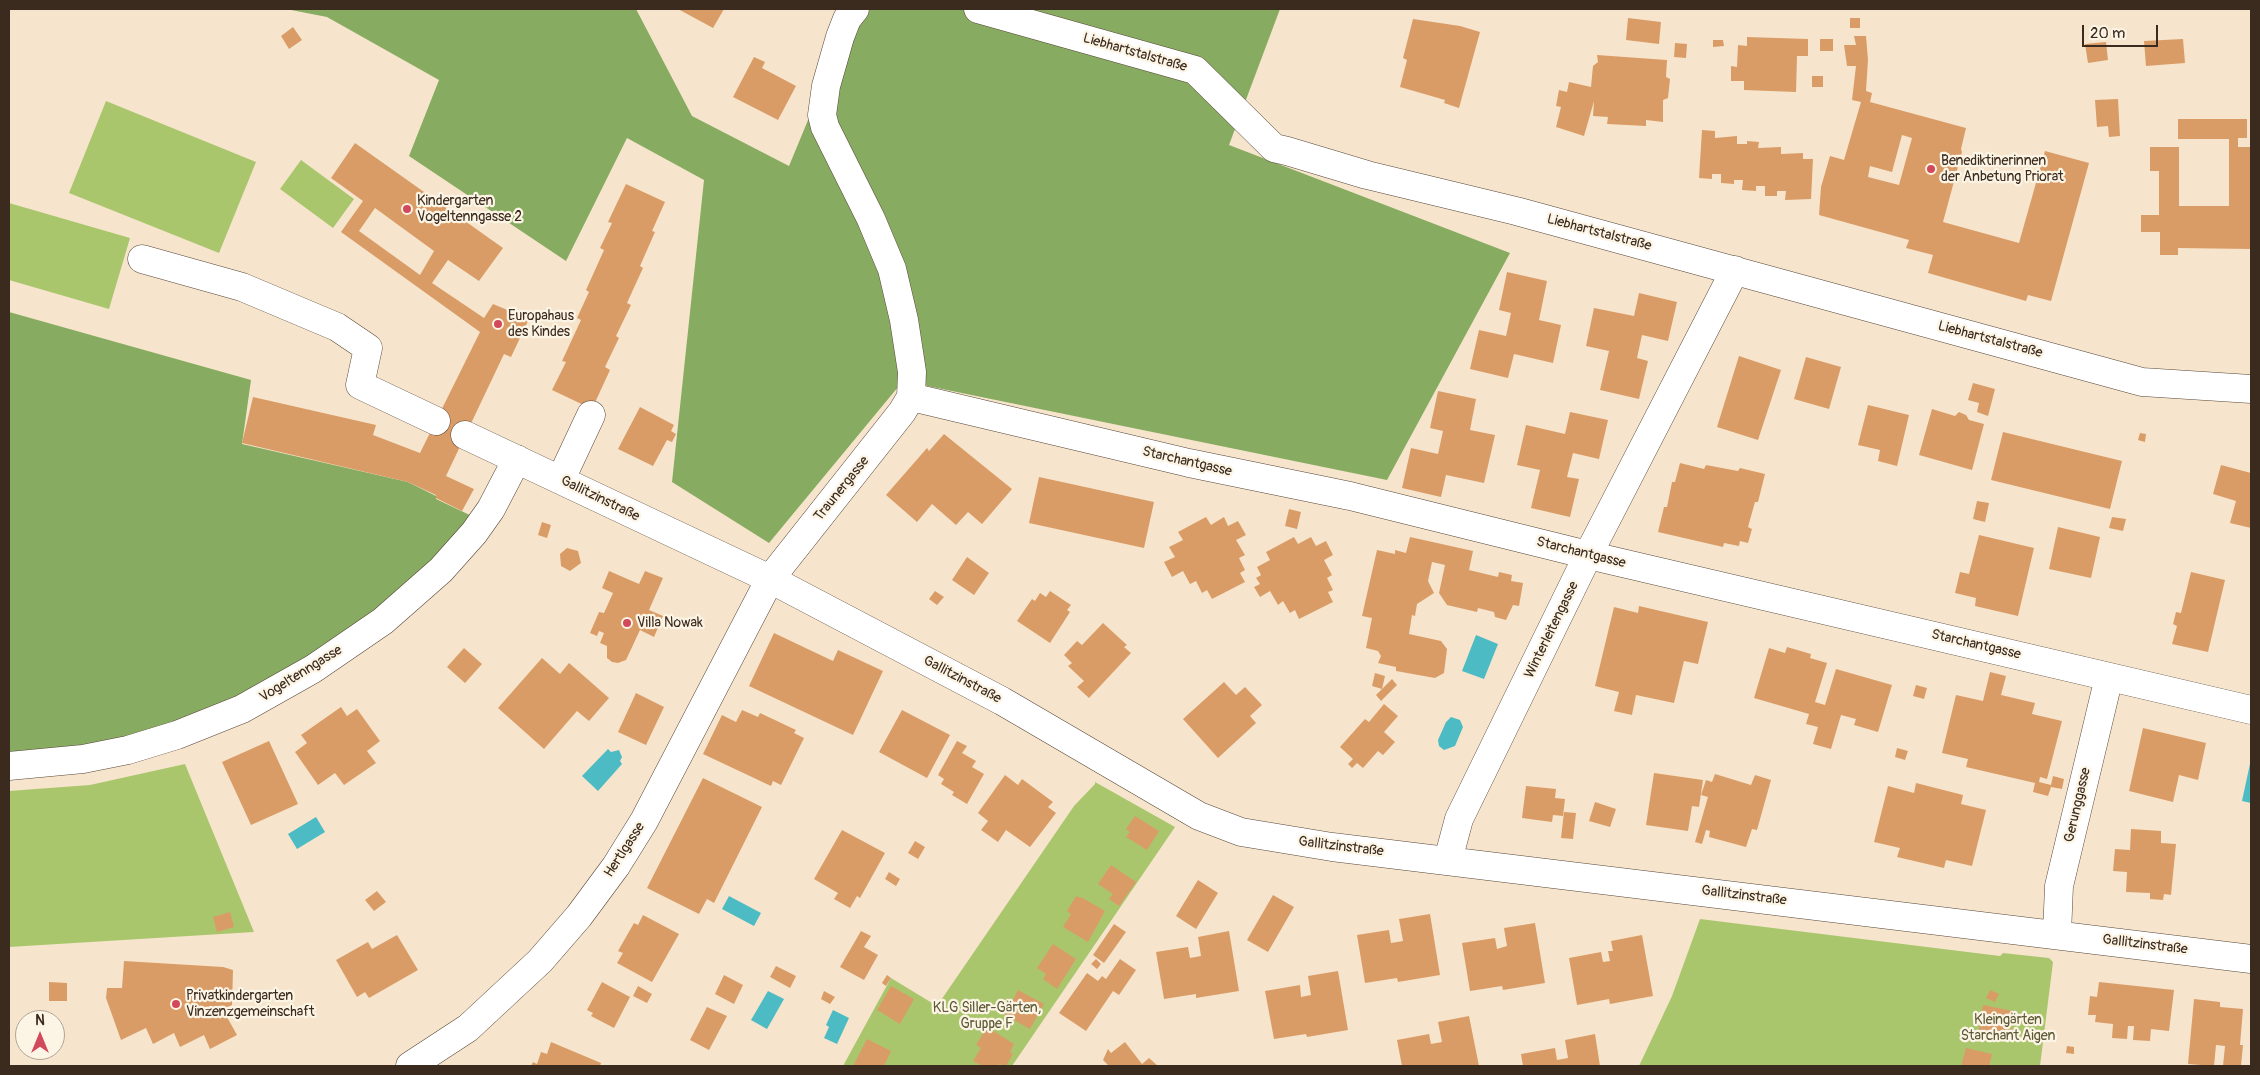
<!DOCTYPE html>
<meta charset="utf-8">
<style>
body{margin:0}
#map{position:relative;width:2260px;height:1075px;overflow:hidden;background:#f6e5cc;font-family:Pangolin,sans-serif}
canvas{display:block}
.frame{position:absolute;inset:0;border:10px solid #3b2a1e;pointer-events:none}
.north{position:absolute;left:15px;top:1010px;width:50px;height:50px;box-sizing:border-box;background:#fcf5e5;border:1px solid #afa495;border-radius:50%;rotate:0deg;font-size:14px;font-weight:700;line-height:20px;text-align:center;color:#3b2a1e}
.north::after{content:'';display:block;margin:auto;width:18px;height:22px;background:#d1495b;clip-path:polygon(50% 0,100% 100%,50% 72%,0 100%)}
.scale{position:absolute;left:2082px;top:25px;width:76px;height:22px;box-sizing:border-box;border:2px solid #3b2a1e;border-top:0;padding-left:6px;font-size:15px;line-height:18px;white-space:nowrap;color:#3b2a1e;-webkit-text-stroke:4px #fcf5e5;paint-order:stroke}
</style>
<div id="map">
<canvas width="2260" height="1075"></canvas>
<div class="frame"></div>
<div class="north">N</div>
<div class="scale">20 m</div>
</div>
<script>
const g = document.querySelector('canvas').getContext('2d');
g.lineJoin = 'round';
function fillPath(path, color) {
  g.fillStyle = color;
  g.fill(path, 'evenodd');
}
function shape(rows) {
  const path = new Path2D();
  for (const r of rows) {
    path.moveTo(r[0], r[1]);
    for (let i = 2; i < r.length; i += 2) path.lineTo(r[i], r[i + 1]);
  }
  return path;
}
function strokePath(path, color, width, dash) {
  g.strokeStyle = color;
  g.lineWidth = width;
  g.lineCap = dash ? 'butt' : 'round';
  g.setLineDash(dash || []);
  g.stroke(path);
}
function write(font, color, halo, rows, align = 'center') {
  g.font = font + ' Pangolin,sans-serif';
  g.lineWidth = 4.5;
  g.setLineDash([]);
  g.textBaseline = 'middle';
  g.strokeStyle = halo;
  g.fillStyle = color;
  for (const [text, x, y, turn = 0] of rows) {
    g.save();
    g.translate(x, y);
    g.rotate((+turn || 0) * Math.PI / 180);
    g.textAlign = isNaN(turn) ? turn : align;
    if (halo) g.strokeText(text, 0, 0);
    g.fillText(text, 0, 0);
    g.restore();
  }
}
const green = shape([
 [106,101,256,162,219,253,69,193],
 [301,160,354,199,333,228,280,189],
 [9,203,130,238,109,309,9,280],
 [185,764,254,932,9,947,9,791,90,785],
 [1095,782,1175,827,1012,1066,843,1066,891,978,937,1006,1074,806,1095,784],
 [1700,919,2000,956,2003,953,2049,958,2053,962,2040,1066,1639,1066,1672,996]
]);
const forest = shape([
 [286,9,636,9,692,116,789,166,854,9,1280,9,1229,145,1510,253,1387,480,903,381,769,543,672,482,704,180,627,138,566,261,409,156,439,80,327,17],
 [9,312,251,380,242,444,408,482,436,496,436,499,476,518,382,607,249,696,127,741,9,758]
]);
const water = shape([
 [1476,635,1498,644,1484,679,1462,671],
 [1451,717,1460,720,1463,727,1455,746,1444,750,1439,746,1438,740,1446,722],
 [608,749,611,752,619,750,622,757,620,761,622,764,598,791,582,776],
 [2251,759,2251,803,2242,801],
 [316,817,325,832,297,849,288,834],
 [729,896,761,913,754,926,722,909],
 [768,991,784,999,767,1029,751,1020],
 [833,1010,849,1018,837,1044,824,1038,829,1027,826,1025]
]);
const building = shape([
 [678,9,724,9,713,28],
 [1628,18,1661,22,1659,44,1626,40],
 [1850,18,1860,18,1860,28,1850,28],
 [1413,19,1460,26,1480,32,1459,108,1444,103,1445,100,1400,87,1407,60,1403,58],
 [293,27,302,40,289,49,281,36],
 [1854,36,1866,36,1868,60,1866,91,1872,93,1870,102,1966,128,1961,149,1962,152,1943,222,2019,243,2045,151,2089,163,2051,301,2028,295,2026,301,1928,273,1933,255,1906,248,1909,240,1819,215,1821,187,1830,156,1844,160,1861,102,1852,100,1856,66,1847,66,1844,45,1856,45],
 [1902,135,1912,138,1899,185,1868,177,1870,166,1892,172],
 [1747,37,1808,39,1808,56,1797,56,1796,92,1744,90,1744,81,1731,81,1731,66,1737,67,1738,45,1747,46],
 [1820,39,1833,39,1833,51,1820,51],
 [2183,39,2185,63,2146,66,2144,41],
 [1713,40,1723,40,1724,46,1713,47],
 [2106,42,2108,60,2088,63,2085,44],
 [1675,43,1687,44,1686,58,1674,57],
 [1597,55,1667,60,1666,77,1670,79,1668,98,1663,100,1663,122,1646,120,1646,126,1607,124,1608,117,1593,116,1594,101,1584,136,1556,127,1561,107,1556,106,1559,90,1567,92,1569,82,1591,87,1593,66,1598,62],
 [754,57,765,62,762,68,796,86,778,120,733,97],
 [1812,76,1823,76,1823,87,1812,87],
 [2118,99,2120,136,2109,137,2108,126,2097,127,2095,100],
 [2178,119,2247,119,2247,138,2238,138,2238,147,2251,147,2251,249,2178,248,2178,255,2160,255,2160,232,2141,232,2141,215,2159,215,2159,171,2150,171,2150,147,2179,147,2179,206,2229,206,2229,139,2178,139],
 [1702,130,1715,131,1715,138,1737,136,1737,144,1747,144,1747,141,1759,142,1758,148,1781,147,1781,154,1803,153,1803,159,1813,159,1811,199,1785,200,1786,191,1777,191,1777,196,1765,196,1765,186,1756,186,1756,191,1742,190,1743,180,1734,180,1734,184,1721,183,1721,174,1712,174,1712,179,1699,178],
 [355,143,503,248,479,281,448,260,432,283,484,318,493,304,529,319,511,357,504,354,446,476,474,489,462,511,436,498,436,495,408,482,242,443,253,397,376,425,373,435,420,453,480,332,341,232,363,201,331,178],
 [375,208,434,251,420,275,359,231],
 [626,184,665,202,652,231,655,232,640,266,643,268,627,303,631,305,616,336,619,338,605,367,610,370,592,409,552,390,566,362,562,361,581,320,577,318,589,292,586,290,604,250,600,248,612,223,608,222],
 [1507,272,1547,281,1539,320,1561,325,1553,363,1514,354,1508,378,1470,369,1479,330,1506,336,1511,313,1499,310],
 [1639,293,1677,302,1668,341,1642,335,1637,358,1648,361,1639,399,1600,390,1609,351,1586,346,1594,308,1634,316],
 [1739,356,1781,370,1758,440,1717,427],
 [1806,357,1841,367,1829,409,1794,399],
 [1973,383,1995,389,1988,416,1977,412,1979,403,1968,400],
 [1438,391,1476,399,1470,430,1495,435,1484,483,1446,475,1441,497,1402,488,1411,448,1438,454,1443,431,1430,428],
 [1868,405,1909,415,1897,466,1878,461,1880,450,1858,445],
 [640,407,674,425,671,431,676,434,672,442,667,440,653,466,618,449],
 [1932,409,1955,416,1959,412,1966,415,1969,420,1984,424,1972,470,1919,455],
 [1570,412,1608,420,1599,459,1573,453,1567,477,1579,479,1570,517,1531,508,1540,470,1517,465,1526,425,1565,434],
 [2003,432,2122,461,2110,509,1991,480],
 [2140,433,2146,434,2145,442,2138,440],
 [944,434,1012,489,982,524,968,512,956,525,932,504,917,522,886,495,927,448,929,451],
 [1680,463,1704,469,1706,465,1738,471,1740,468,1765,474,1758,502,1755,502,1748,527,1752,529,1748,543,1740,541,1739,546,1724,543,1723,547,1658,532,1664,507,1667,507,1672,482,1675,482],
 [2221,465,2251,473,2251,528,2230,523,2236,501,2213,494],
 [1039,477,1154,502,1144,548,1029,523],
 [1977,501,1989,503,1985,522,1973,519],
 [1289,509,1301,512,1297,529,1285,526],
 [1206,517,1211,525,1224,517,1228,526,1238,521,1246,535,1236,540,1245,555,1239,558,1245,570,1240,573,1245,582,1212,599,1207,590,1202,593,1196,581,1190,584,1183,571,1172,577,1164,562,1175,557,1169,547,1183,540,1178,532],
 [2112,517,2126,519,2123,531,2109,528],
 [542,522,551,525,547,538,538,535],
 [2058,527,2100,537,2091,578,2049,569],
 [1979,535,2034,548,2018,616,1975,606,1976,598,1955,593,1960,572,1969,574],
 [1294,537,1298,544,1311,537,1316,546,1326,541,1333,555,1324,560,1332,575,1327,578,1333,590,1328,592,1333,602,1299,619,1295,610,1290,613,1283,601,1278,605,1270,591,1260,597,1254,587,1260,584,1256,578,1261,575,1257,567,1270,560,1266,552],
 [1410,537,1473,551,1469,570,1498,577,1499,572,1512,575,1511,581,1523,583,1519,606,1513,605,1506,620,1495,617,1494,612,1478,608,1477,612,1447,605,1439,593,1445,565,1432,562,1428,581,1434,593,1417,604,1415,616,1412,615,1409,634,1441,641,1447,649,1444,673,1435,678,1396,671,1396,667,1378,663,1381,656,1378,651,1366,648,1372,618,1362,616,1377,550,1395,554,1395,550,1406,553],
 [567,548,578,551,581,563,570,571,561,566,560,554],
 [967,557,989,573,974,595,952,580],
 [609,571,639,584,645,571,663,578,649,610,663,616,654,637,640,630,626,660,618,663,612,662,607,658,607,646,600,643,604,633,599,631,597,636,590,633,599,612,604,613,613,593,602,588],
 [2191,572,2225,580,2208,652,2172,644,2177,626,2173,624,2176,612,2181,613],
 [935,591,944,597,937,605,929,599],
 [1050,591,1071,605,1067,610,1070,612,1050,643,1017,621,1032,599,1035,601,1040,593,1046,597],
 [1639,606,1708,622,1698,664,1684,661,1674,703,1636,695,1632,715,1614,711,1619,692,1595,686,1614,607,1638,613],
 [1103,623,1127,645,1124,647,1131,653,1089,698,1077,687,1084,681,1068,666,1072,663,1064,655,1077,641,1082,645],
 [774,633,833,661,838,650,883,671,853,735,749,686],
 [1787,647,1811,654,1810,658,1827,663,1815,702,1825,705,1836,669,1892,685,1878,732,1854,725,1856,719,1841,715,1831,749,1813,744,1818,727,1806,724,1809,714,1754,698,1769,648,1785,653],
 [464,648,482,664,465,683,447,667],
 [542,658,560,674,569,663,609,698,589,721,577,711,544,749,498,708],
 [1990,672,2006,676,2001,695,2035,703,2032,714,2062,721,2047,779,2040,777,2039,782,2051,785,2053,776,2064,779,2062,789,2051,787,2048,796,2033,792,2035,783,1966,767,1968,759,1942,753,1956,695,1983,701],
 [1375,673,1385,676,1382,689,1372,686],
 [1392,679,1397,685,1381,701,1376,695],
 [1224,682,1236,695,1245,687,1262,705,1250,716,1256,723,1218,758,1183,719],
 [1916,685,1927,688,1924,699,1913,696],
 [636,693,664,707,646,745,618,732],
 [1384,704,1398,716,1384,732,1395,742,1383,755,1378,751,1363,768,1357,763,1352,768,1348,764,1353,759,1340,747,1365,719,1369,722],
 [341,707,347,716,357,709,380,741,367,751,376,763,344,785,335,773,318,785,295,752,307,743,301,735],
 [742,710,758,717,760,713,796,730,794,733,804,738,781,785,773,781,771,786,703,754,722,715,736,722],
 [902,710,950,735,927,778,879,752],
 [2143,728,2206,743,2198,780,2179,775,2173,802,2129,791],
 [269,741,298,804,251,825,222,762],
 [957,741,967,746,962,753,976,761,972,767,984,774,967,804,952,795,954,792,941,784,944,779,938,775],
 [1897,748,1908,751,1905,760,1895,757],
 [1654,773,1703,780,1699,807,1692,806,1688,831,1646,825],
 [1715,774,1751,785,1755,775,1771,780,1757,830,1752,829,1746,847,1709,837,1710,831,1706,830,1702,844,1695,842,1708,797,1701,795,1706,780,1712,782],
 [1005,775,1018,785,1022,779,1053,802,1048,807,1056,813,1030,847,1006,830,998,842,981,830,988,821,978,813],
 [703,778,762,807,714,903,707,899,699,914,647,888],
 [1916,783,1963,795,1961,804,1986,810,1972,866,1946,860,1944,868,1897,857,1900,848,1874,842,1888,786,1914,793],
 [1526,786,1556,789,1555,798,1565,799,1563,816,1553,815,1552,822,1522,818],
 [1595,802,1616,809,1610,827,1589,821],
 [1564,812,1576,813,1573,839,1561,838],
 [1135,816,1159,831,1147,850,1126,837,1130,832,1126,829],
 [2131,829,2161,831,2161,843,2176,844,2171,895,2164,894,2163,900,2150,899,2150,893,2126,892,2127,872,2113,871,2115,849,2130,850],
 [842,830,885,853,860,898,857,896,850,908,834,899,838,893,814,879],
 [915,841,925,847,918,859,908,853],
 [1111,865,1136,882,1119,906,1109,899,1113,894,1098,884],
 [889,872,900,879,896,886,885,879],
 [1198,880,1218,893,1196,929,1176,916],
 [377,891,386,902,374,911,365,900],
 [1273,895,1294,907,1268,952,1247,940],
 [1076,896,1080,898,1081,897,1105,911,1088,942,1063,927,1071,914,1067,911],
 [230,912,234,927,217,932,213,917],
 [1430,914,1440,975,1398,982,1397,978,1365,983,1357,935,1389,930,1391,943,1403,941,1399,919],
 [643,915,679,934,652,982,617,963,623,953,618,951,634,923,638,925],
 [1535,923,1545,983,1503,990,1502,986,1470,991,1462,943,1495,938,1497,949,1507,946,1504,928],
 [1114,924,1126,932,1104,963,1093,955],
 [861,931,871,936,864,947,878,955,864,980,840,967],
 [1229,931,1239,991,1196,998,1196,994,1164,999,1156,952,1188,947,1190,958,1201,956,1198,937],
 [397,935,418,970,369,998,365,992,357,997,336,960,368,942,372,949],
 [1642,935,1653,996,1610,1004,1609,999,1577,1005,1569,958,1601,952,1603,962,1610,961,1608,951,1613,951,1611,941],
 [1053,944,1076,959,1057,989,1043,979,1046,974,1037,968],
 [1096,959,1101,964,1097,969,1091,964],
 [1120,959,1136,970,1119,995,1113,991,1086,1031,1059,1013,1087,973,1098,981,1102,976,1106,979],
 [124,961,223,967,233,970,232,1005,223,1010,237,1035,210,1049,204,1035,180,1047,174,1033,153,1044,146,1028,121,1040,106,998,107,988,122,988],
 [776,966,796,976,790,988,770,977],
 [1338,971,1348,1030,1307,1037,1306,1034,1274,1039,1265,991,1300,985,1301,997,1311,995,1308,976],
 [724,975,743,985,734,1004,715,994],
 [887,975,891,978,886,986,882,983],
 [49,982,67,983,67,1001,49,1001],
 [602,982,630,997,614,1028,591,1016,593,1013,587,1010],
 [2099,982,2174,990,2169,1031,2151,1029,2150,1041,2133,1040,2134,1026,2128,1026,2127,1039,2112,1038,2113,1024,2095,1022,2096,1015,2088,1015,2090,996,2097,997],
 [638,986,652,994,647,1003,633,996],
 [891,986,914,999,900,1024,877,1010],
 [1018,990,1044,1004,1030,1029,1005,1015],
 [1990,990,1999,994,1995,1002,1986,998],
 [824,991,835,997,830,1004,821,999],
 [2194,999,2220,1002,2220,1007,2243,1009,2240,1045,2243,1045,2241,1066,2223,1066,2225,1046,2216,1045,2214,1066,2188,1064],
 [1983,1005,2013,1011,2009,1040,1978,1035],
 [707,1007,727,1016,709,1050,690,1040],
 [1469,1016,1479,1066,1402,1066,1397,1040,1429,1034,1431,1044,1442,1042,1438,1022],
 [987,1027,1014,1044,1010,1052,1013,1054,1006,1066,999,1064,998,1066,982,1066,973,1061,981,1048,976,1045],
 [1595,1034,1600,1066,1523,1066,1521,1054,1555,1048,1557,1060,1568,1058,1565,1040],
 [867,1039,891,1051,884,1066,853,1066],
 [551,1042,601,1063,600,1066,531,1066,533,1062,537,1064,541,1052,547,1054],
 [1125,1042,1142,1064,1149,1058,1158,1066,1109,1066,1103,1060,1108,1049,1111,1053],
 [2067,1046,2074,1047,2074,1054,2066,1053],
 [1966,1048,1992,1054,1989,1066,1961,1066]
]);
const minor = shape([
 [978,9,1195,70,1274,148,1287,151,1367,175,1516,211,2142,382,2251,389],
 [142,259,242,287,337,327,368,348,360,385,436,421],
 [911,397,1189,463,1350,496,1588,555,2251,710],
 [465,435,770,579,1002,701,1199,816,1241,832,1332,847,2251,959],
 [561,479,591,415],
 [9,766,83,759,128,750,177,735,242,709,313,669,383,621,441,570,474,533,491,509,517,459],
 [1448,860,1459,819,1588,555,1735,270],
 [2057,934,2059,886,2109,677],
 [410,1066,468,1028,540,961,579,916,616,866,644,821,770,579,902,412,911,397,912,372,904,320,892,269,871,219,825,127,822,115,826,86,840,37,847,19,855,9]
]);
const markers = [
 [1931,169,5,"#d1495b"],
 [407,209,5,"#d1495b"],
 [498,324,5,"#d1495b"],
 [627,623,5,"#d1495b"],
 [176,1004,5,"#d1495b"]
];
const streetNames = [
 ["Liebhartstalstraße",1135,53,16],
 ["Liebhartstalstraße",1599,233,15],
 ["Liebhartstalstraße",1990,340,15],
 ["Starchantgasse",1187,462,13],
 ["Traunergasse",842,489,-51],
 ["Gallitzinstraße",600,499,26],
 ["Starchantgasse",1581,553,14],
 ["Winterleitengasse",1552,630,-64],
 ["Starchantgasse",1976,645,13],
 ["Vogeltenngasse",301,674,-32],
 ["Gallitzinstraße",962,680,28],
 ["Gerunggasse",2078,805,-77],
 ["Gallitzinstraße",1341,847,7],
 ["Hertlgasse",625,850,-57],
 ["Gallitzinstraße",1744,896,7],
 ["Gallitzinstraße",2145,945,7]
];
const poiNames = [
 ["Benediktinerinnen",1941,161],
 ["der Anbetung Priorat",1941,177],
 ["Kindergarten",417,201],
 ["Vogeltenngasse 2",417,217],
 ["Europahaus",508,316],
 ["des Kindes",508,332],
 ["Villa Nowak",637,623],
 ["Privatkindergarten",186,996],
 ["Vinzenzgemeinschaft",186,1012]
];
const parkNames = [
 ["KLG Siller-Gärten,",987,1008],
 ["Gruppe F",987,1024],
 ["Kleingärten",2008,1020],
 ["Starchant Aigen",2008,1036]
];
fillPath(green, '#aac66d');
fillPath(forest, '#87ab60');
fillPath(water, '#4cbbc3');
fillPath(building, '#da9c66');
strokePath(minor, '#574638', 29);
strokePath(minor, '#fff', 28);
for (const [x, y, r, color] of markers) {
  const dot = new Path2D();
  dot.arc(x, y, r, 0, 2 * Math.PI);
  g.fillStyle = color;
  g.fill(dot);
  strokePath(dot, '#fcf5e5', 2);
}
write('14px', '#3b2a1e', '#fcf5e5', streetNames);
write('14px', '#3b2a1e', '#fcf5e5', poiNames, 'left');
write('14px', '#5c5936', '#fcf5e5', parkNames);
</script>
